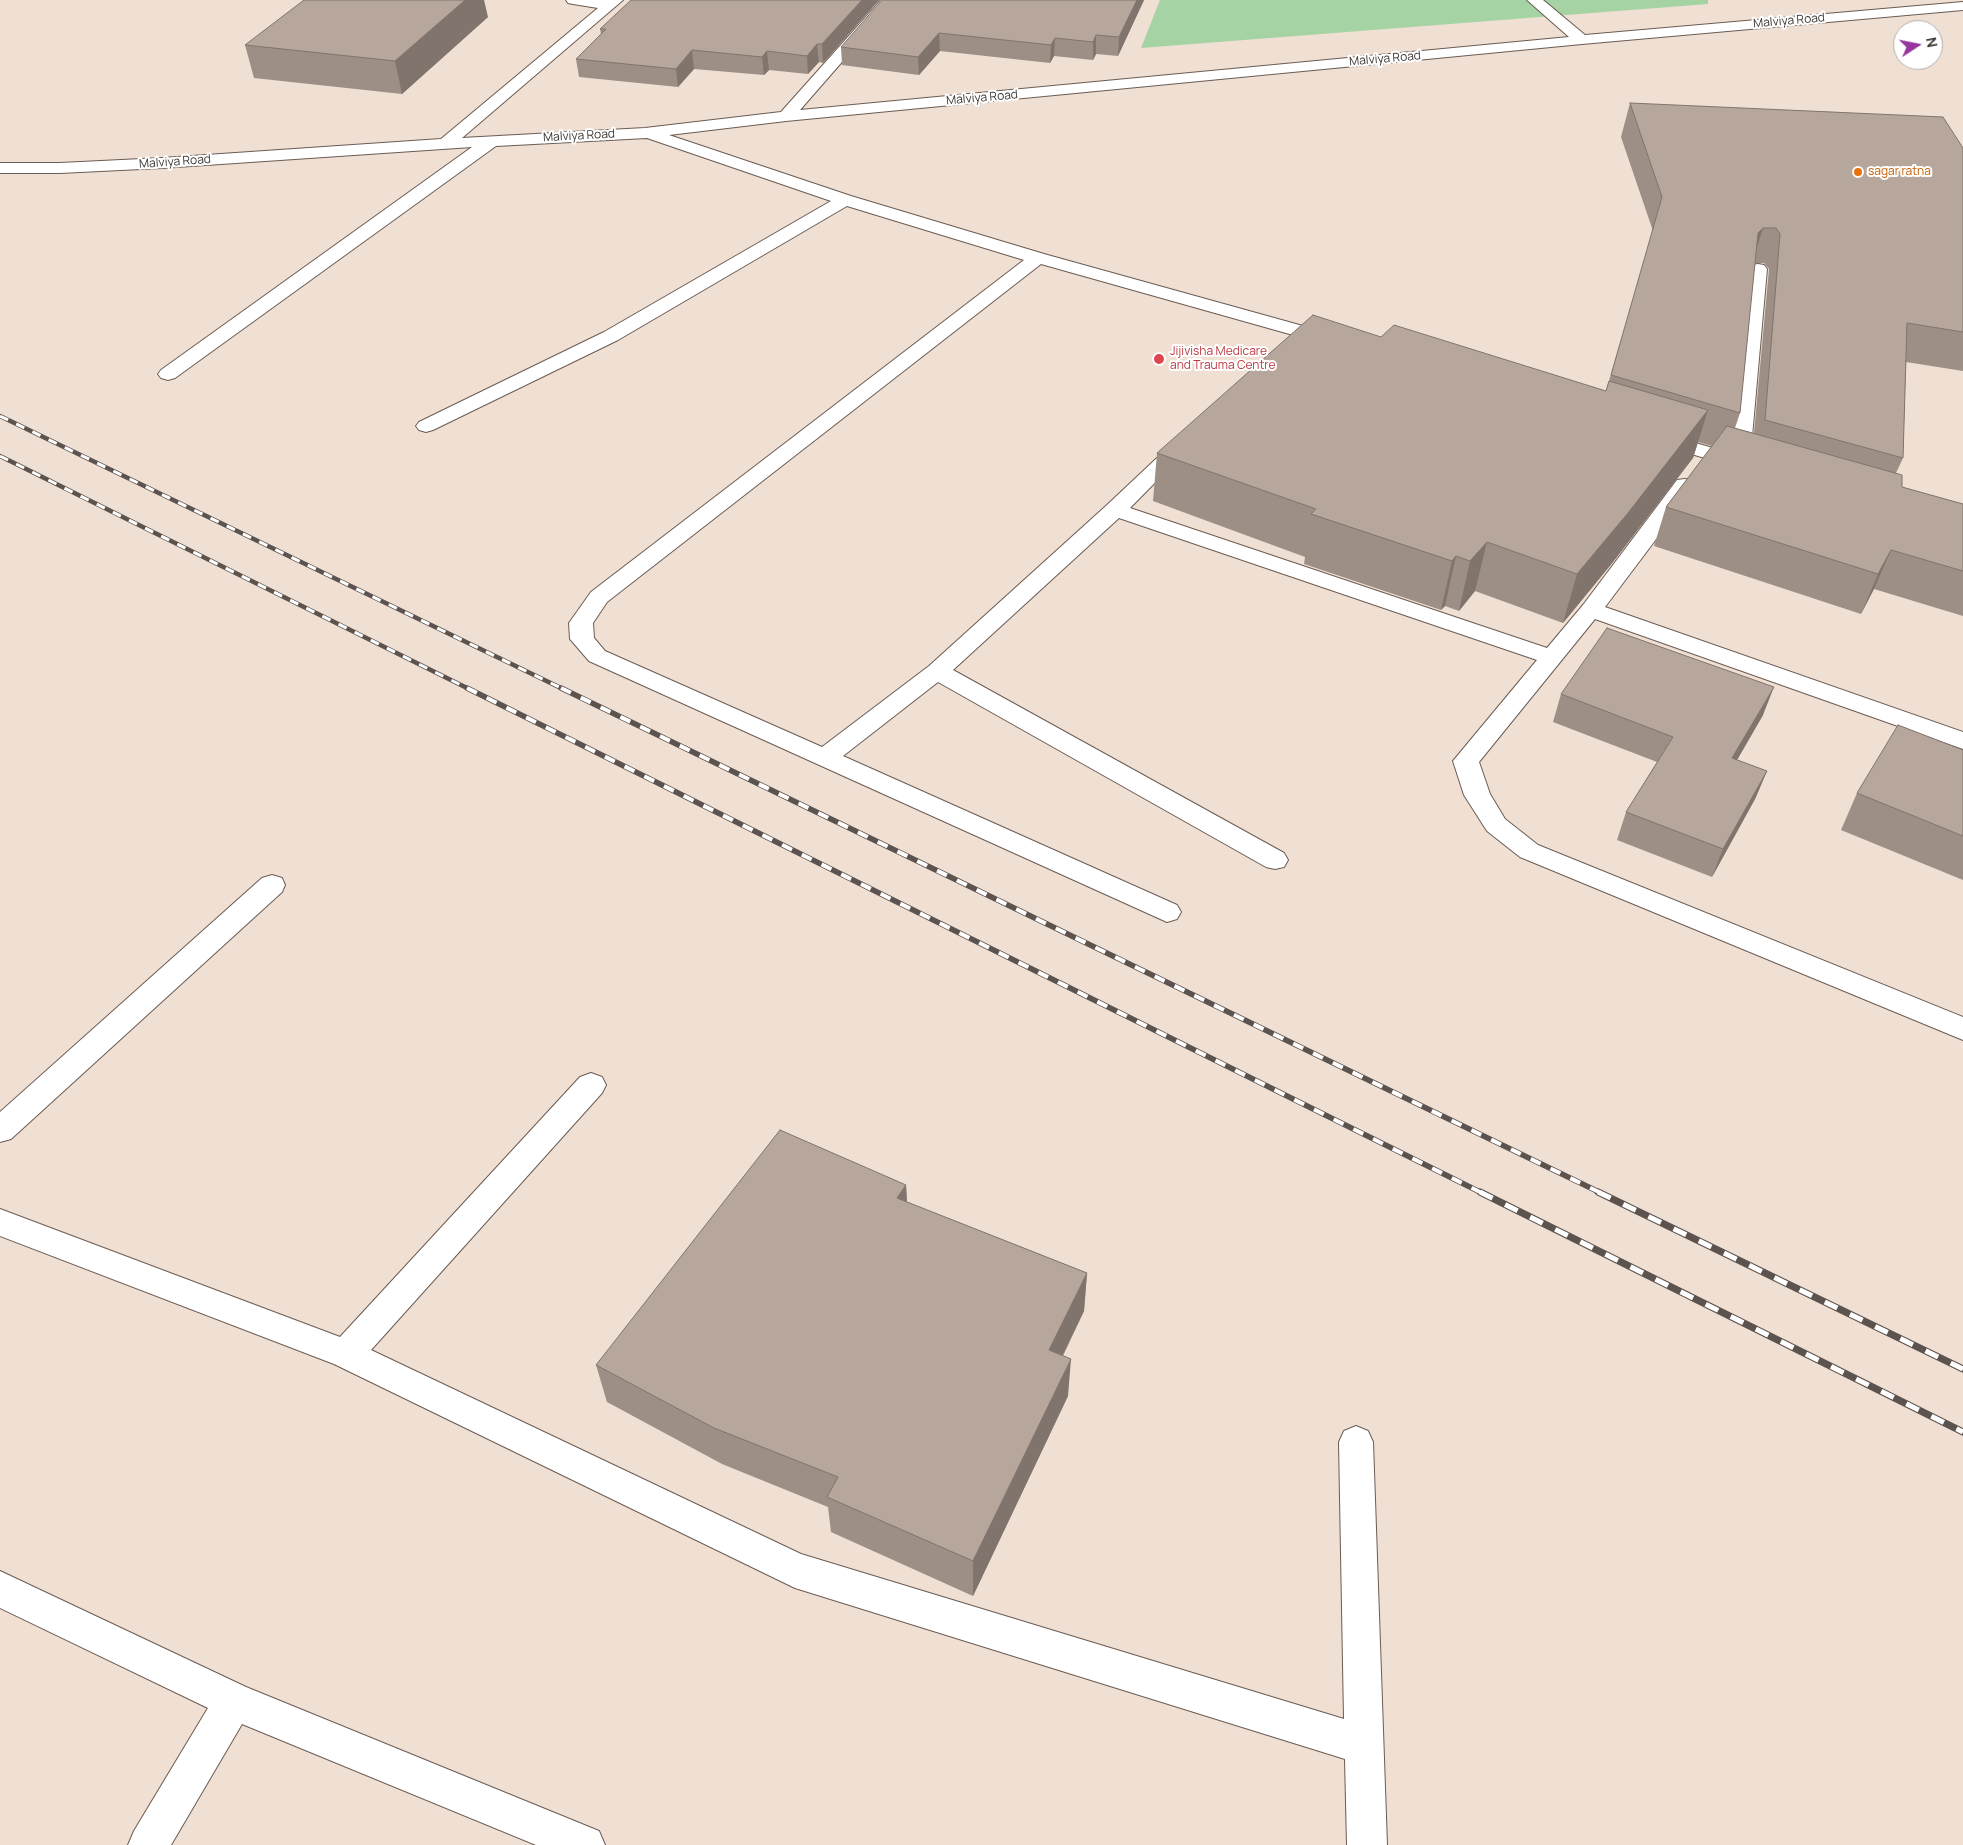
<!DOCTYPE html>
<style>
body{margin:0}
#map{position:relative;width:1963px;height:1845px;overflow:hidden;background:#f0dfd3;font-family:Manrope,sans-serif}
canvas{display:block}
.north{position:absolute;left:1893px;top:20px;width:50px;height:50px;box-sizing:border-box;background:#fff;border:1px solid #b2afad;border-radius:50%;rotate:79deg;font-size:14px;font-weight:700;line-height:20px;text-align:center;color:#3e3733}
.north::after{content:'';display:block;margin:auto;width:18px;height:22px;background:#98369d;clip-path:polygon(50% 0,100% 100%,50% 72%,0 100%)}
</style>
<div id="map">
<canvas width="1963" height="1845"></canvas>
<div class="north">N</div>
</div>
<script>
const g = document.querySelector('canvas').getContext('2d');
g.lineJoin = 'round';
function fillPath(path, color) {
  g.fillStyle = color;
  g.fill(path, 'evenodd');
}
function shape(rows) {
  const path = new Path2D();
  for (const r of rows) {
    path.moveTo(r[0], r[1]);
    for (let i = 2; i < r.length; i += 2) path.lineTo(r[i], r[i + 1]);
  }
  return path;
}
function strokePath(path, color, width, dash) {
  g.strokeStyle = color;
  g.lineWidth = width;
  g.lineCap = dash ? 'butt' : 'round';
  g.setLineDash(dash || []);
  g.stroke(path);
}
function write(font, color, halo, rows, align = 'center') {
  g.font = font + ' Manrope,sans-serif';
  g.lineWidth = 4;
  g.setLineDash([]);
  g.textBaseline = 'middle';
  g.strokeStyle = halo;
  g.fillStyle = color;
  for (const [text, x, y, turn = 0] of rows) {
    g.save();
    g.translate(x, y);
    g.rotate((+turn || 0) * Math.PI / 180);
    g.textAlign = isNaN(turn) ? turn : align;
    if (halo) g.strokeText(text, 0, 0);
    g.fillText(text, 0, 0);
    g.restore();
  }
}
const green = shape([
 [1160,0,1708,0,1708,4,1141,48]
]);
const minor = shape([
 [566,0,623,0,462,138,645,128,781,112,881,0,896,0,800,110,1569,37,1527,0,1543,0,1585,35,1963,2,1963,10,1582,44,786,121,669,135,851,196,1044,254,1339,336,1342,340,1339,344,1332,346,1325,344,1041,264,607,602,593,623,594,638,605,651,822,747,929,666,1107,505,1175,441,1182,439,1189,441,1192,445,1130,508,1547,648,1583,605,1677,480,1685,479,1693,480,1696,485,1693,490,1605,607,1963,732,1963,749,1595,619,1479,762,1490,794,1505,819,1538,845,1963,1017,1963,1040,1520,857,1487,831,1464,795,1453,761,1537,660,1119,518,953,670,1284,853,1288,860,1284,867,1275,869,1266,867,938,682,843,756,1177,905,1181,912,1177,919,1167,922,589,661,570,639,569,623,591,592,1024,260,847,206,618,340,433,430,426,432,419,430,416,426,419,422,604,332,831,201,647,138,496,146,175,378,168,380,161,378,158,374,161,370,472,147,162,168,60,173,0,173,0,163,60,163,162,158,441,139,598,8,573,4,568,3,566,0],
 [1758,264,1764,265,1767,269,1750,459,1752,463,1749,467,1742,469,1654,443,1651,439,1654,435,1661,433,1730,453,1749,269,1752,265,1758,264],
 [272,875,282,878,285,885,282,892,11,1139,0,1142,0,1112,262,878,272,875],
 [591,1073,602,1077,606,1085,602,1093,371,1350,801,1554,1344,1719,1339,1442,1344,1431,1356,1426,1368,1431,1373,1442,1387,1845,1347,1845,1345,1759,795,1588,334,1364,0,1236,0,1209,340,1337,580,1077,591,1073],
 [0,1571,246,1687,599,1831,605,1845,536,1845,242,1724,171,1845,128,1845,134,1831,208,1708,0,1608,0,1571]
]);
const railFar2 = shape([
 [0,416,563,689],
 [0,456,469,689]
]);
const railFar1 = shape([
 [467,688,1482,1193],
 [561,688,1601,1193]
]);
const rail = shape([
 [1480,1192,1963,1432],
 [1598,1192,1963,1369]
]);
const wall = shape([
 [879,0,823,63,819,62,808,74,769,70,764,75,694,69,678,87,579,77,576,59,601,34,600,29],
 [1144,0,1118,56,1096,54,1093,60,1054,56,1050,63,940,51,919,75,842,65,841,47],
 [488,17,402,94,254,78,245,45],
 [1630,103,1963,148,1963,371,1906,362,1903,458,1896,473,1902,487,1963,504,1963,616,1874,589,1861,614,1654,546,1666,507,1712,446,1698,442,1693,458,1613,562,1563,623,1475,591,1459,611,1445,606,1441,610,1304,564,1305,557,1153,501,1157,453,1381,337,1606,391,1653,231,1621,137],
 [1755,263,1764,263,1769,269,1754,433,1735,428,1740,413],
 [1561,694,1763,715,1737,760,1767,771,1755,799,1712,877,1617,840,1626,812,1657,762,1553,722],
 [1963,750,1963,880,1841,830,1857,793],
 [906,1185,907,1202,1087,1273,1084,1311,1063,1356,1068,1396,973,1596,831,1532,828,1507,722,1464,607,1402,596,1365]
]);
const shadedWall = shape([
 [465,0,484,0,488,17,402,94,395,61],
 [862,0,879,0,823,63,822,44],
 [1137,0,1144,0,1118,56,1119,37],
 [939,33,940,51,919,75,918,57],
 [1096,35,1096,54,1093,60,1093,42],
 [1055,38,1054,56,1050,63,1051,45],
 [817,44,819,62,808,74,807,56],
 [692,50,694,69,678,87,676,69],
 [767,51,769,70,764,75,762,57],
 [1763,228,1752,263,1758,233],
 [1708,410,1693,458,1613,562,1563,623,1577,574],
 [1487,542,1475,591,1459,611,1470,561],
 [1891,550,1874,589,1861,614,1878,574],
 [1456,556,1445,606,1441,610,1452,561],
 [1774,687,1763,715,1722,786,1732,758],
 [1767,771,1755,799,1712,877,1723,849],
 [906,1185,908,1224,897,1198],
 [1087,1273,1084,1311,1047,1387,1049,1350],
 [1071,1359,1068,1396,973,1596,973,1561]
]);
const building = shape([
 [304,0,465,0,395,61,245,45,304,0],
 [631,0,862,0,822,44,817,44,807,56,767,51,762,57,692,50,676,69,576,59,606,29,600,29,631,0],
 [882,0,1137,0,1119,37,1096,35,1093,42,1055,38,1051,45,939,33,918,57,841,47,882,0],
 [1630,103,1943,117,1963,148,1963,332,1907,323,1903,458,1765,420,1780,234,1776,228,1763,228,1758,233,1740,413,1611,375,1662,197,1630,103],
 [1313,315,1381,337,1394,325,1606,391,1609,381,1708,410,1628,513,1577,574,1487,542,1470,561,1456,556,1452,561,1311,514,1316,509,1157,453,1313,315],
 [1727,426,1902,475,1902,487,1963,504,1963,571,1891,550,1878,574,1666,507,1727,426],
 [1607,628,1774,687,1732,758,1767,771,1723,849,1626,812,1673,737,1561,694,1607,628],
 [1898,725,1963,750,1963,836,1857,793,1898,725],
 [780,1130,906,1185,897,1198,1087,1273,1049,1350,1071,1359,973,1561,827,1497,838,1477,714,1428,596,1365,780,1130]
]);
const markers = [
 [1858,172,5,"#e8710a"],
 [1159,359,6,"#e0444e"]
];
const farStreetnames = [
 ["Malviya Road",1789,21,-5],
 ["Malviya Road",1385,59,-5],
 ["Malviya Road",982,98,-5],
 ["Malviya Road",579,136,-3],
 ["Malviya Road",175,162,-4]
];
const farFoodnames = [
 ["sagar ratna",1868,172]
];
const farHealthnames = [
 ["Jijivisha Medicare",1170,352],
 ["and Trauma Centre",1170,366]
];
fillPath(green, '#a6d3a3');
strokePath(minor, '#6b5c53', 2);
fillPath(minor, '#fff');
strokePath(railFar2, '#5c534e', 4.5);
strokePath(railFar1, '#5c534e', 5.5);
strokePath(rail, '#5c534e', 7);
strokePath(railFar2, '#fff', 3, [9]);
strokePath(railFar1, '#fff', 4, [11]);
strokePath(rail, '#fff', 5, [14]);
fillPath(wall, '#9d8f86');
fillPath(shadedWall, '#80746d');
fillPath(building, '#b7a69c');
strokePath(building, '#80746d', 1);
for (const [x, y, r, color] of markers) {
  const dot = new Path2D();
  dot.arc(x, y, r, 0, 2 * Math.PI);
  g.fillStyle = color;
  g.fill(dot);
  strokePath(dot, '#fff', 2);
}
write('12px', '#3e3733', '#fff', farStreetnames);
write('12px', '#c56008', '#fff', farFoodnames, 'left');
write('12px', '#be3a42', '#fff', farHealthnames, 'left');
</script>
